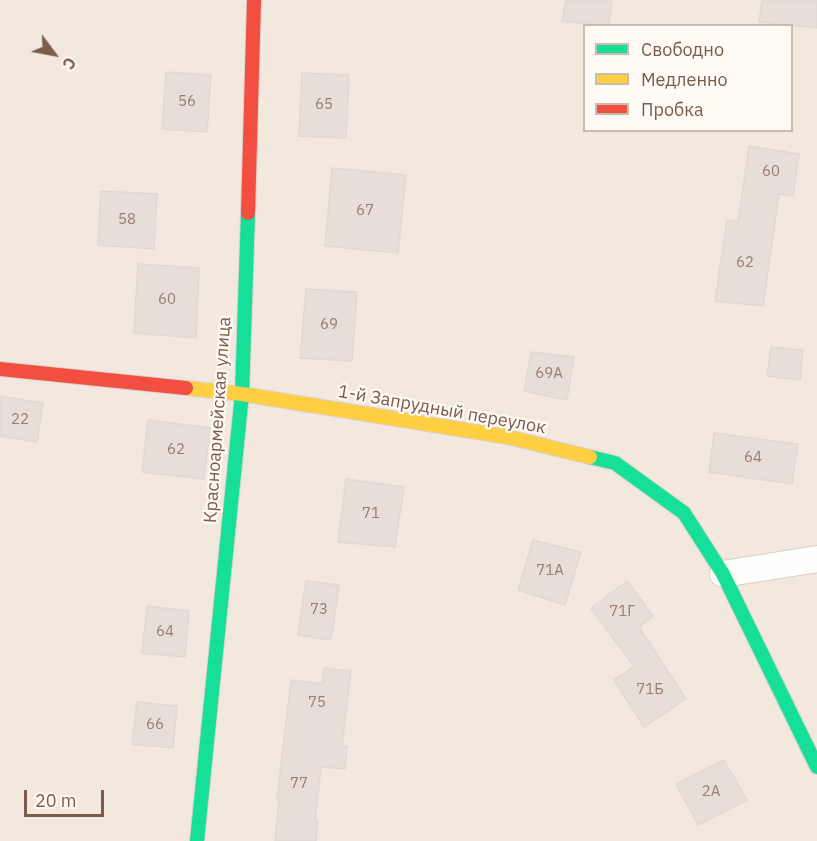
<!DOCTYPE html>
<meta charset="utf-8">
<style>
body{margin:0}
#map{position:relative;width:817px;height:841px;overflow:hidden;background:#f9f5f0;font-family:"IBM Plex Sans",sans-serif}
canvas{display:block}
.legend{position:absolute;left:583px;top:24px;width:210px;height:108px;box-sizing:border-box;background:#fffaf3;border:2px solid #cabbb1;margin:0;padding:8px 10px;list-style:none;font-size:18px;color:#7a5c4d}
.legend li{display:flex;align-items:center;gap:12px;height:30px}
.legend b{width:30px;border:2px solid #cabbb1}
.north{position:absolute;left:24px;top:24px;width:60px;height:60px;-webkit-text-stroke:4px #fffaf3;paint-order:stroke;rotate:122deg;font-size:16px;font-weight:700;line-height:24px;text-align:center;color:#7a5c4d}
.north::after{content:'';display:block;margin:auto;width:21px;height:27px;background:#7a5c4d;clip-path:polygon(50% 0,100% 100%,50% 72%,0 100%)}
.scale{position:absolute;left:24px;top:790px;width:80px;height:27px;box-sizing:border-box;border:3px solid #7a5c4d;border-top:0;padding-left:8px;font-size:18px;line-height:21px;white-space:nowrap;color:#7a5c4d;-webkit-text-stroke:4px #fffaf3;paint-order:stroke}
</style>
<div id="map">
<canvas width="817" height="841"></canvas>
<ul class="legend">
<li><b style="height:8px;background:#16e098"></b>Свободно</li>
<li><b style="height:8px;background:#ffcf43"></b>Медленно</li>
<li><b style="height:8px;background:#f24e42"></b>Пробка</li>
</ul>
<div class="north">С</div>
<div class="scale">20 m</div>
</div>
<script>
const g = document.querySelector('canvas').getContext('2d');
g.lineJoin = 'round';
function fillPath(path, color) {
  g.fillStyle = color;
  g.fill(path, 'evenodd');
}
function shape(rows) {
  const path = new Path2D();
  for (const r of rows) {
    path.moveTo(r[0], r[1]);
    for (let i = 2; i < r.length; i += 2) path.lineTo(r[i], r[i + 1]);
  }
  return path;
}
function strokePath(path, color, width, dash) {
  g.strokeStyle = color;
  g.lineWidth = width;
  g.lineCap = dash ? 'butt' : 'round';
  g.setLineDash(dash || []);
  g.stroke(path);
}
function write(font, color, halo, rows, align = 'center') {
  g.font = font + ' "IBM Plex Sans",sans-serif';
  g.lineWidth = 4.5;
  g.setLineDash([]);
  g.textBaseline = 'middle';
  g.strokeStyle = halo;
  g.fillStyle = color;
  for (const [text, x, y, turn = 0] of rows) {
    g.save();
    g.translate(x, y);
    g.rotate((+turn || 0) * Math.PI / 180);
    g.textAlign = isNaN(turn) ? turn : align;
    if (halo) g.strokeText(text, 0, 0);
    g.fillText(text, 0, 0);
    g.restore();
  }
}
const residential = shape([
 [0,0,817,0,817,841,0,841],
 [584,26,792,26,792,130,584,130]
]);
const building = shape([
 [566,0,612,0,609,26,562,21,566,0],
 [762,0,817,0,817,28,759,22,762,0],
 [166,72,211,75,207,132,162,129,166,72],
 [302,73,349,75,346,138,299,136,302,73],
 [749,146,799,154,793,196,779,194,763,306,715,301,727,220,738,221,749,146],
 [332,168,406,175,398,253,325,246,332,168],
 [101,191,157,194,154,249,98,245,101,191],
 [138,264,199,268,196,338,134,333,138,264],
 [306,289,357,292,352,361,300,358,306,289],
 [771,347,803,350,800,380,767,376,771,347],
 [531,352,574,357,567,400,524,391,531,352],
 [0,396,43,403,37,442,0,436,0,396],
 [148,420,210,428,204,479,142,472,148,420],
 [714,433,798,444,792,484,709,472,714,433],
 [346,479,404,487,395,547,338,542,346,479],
 [533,540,581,552,565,605,518,590,533,540],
 [306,581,339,585,331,640,298,635,306,581],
 [627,581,653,616,639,627,686,699,644,727,614,680,634,666,591,608,627,581],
 [147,606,189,611,185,657,142,653,147,606],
 [324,668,351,671,342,746,347,746,345,769,321,767,315,820,318,820,316,841,275,841,279,799,277,799,291,680,322,684,324,668],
 [137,702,177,706,173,748,132,744,137,702],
 [724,760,747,800,698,825,676,784,724,760]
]);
const street = shape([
 [723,574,817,559]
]);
const fast = shape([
 [590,457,615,463,684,513,723,574,817,767],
 [197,841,242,394,248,213]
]);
const slow = shape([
 [186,388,242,394,508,437,590,457]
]);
const jam = shape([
 [248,213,254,0],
 [0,369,186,388]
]);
const numberNames = [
 ["56",187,102],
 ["65",324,105],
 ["60",771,172],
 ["67",365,211],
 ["58",127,220],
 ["62",745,263],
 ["60",167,300],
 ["69",329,325],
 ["69А",549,374],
 ["22",20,420],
 ["62",176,450],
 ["64",753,458],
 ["71",371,514],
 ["71А",550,571],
 ["73",319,610],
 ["71Г",622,612],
 ["64",165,632],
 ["71Б",650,690],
 ["75",317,703],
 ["66",155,725],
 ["77",299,784],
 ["2А",711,792]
];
const streetNames = [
 ["1-й Запрудный переулок",442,410,10],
 ["Красноармейская улица",218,420,-86]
];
fillPath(residential, '#f2e8de');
fillPath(building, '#e6ded7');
strokePath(building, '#e2d8d2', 1.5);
strokePath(street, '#d7d1cb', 28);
strokePath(fast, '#d9d2cb', 16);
strokePath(slow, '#d9d2cb', 16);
strokePath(jam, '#d9d2cb', 16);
strokePath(street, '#fefefd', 26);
strokePath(fast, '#16e098', 14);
strokePath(slow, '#ffcf43', 14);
strokePath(jam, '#f24e42', 14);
write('15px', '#977e72', null, numberNames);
write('18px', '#7a5c4d', '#fffaf3', streetNames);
</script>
